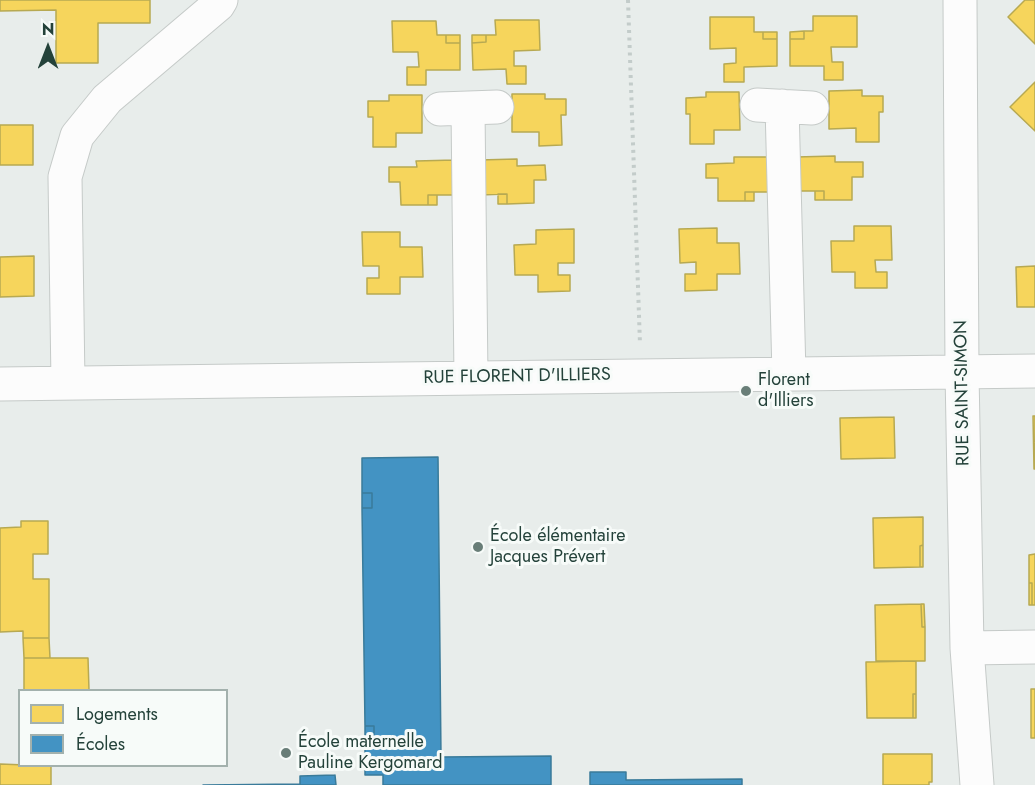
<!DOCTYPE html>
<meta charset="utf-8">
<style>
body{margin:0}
#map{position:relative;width:1035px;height:785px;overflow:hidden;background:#e8edeb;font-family:Jost,sans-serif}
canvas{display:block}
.legend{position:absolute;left:18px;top:689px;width:210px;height:78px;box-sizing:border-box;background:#f7fbf9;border:2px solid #a3b1ad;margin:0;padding:8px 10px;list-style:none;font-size:18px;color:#24423a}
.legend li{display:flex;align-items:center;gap:12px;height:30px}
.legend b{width:30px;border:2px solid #a3b1ad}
.north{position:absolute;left:18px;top:18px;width:60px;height:60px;-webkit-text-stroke:4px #f7fbf9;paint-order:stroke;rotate:0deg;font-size:16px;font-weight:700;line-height:24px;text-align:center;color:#24423a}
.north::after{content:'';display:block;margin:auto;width:21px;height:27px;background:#24423a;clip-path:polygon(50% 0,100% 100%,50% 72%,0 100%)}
</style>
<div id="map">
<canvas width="1035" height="785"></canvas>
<ul class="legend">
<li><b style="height:16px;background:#f6d55c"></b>Logements</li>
<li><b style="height:16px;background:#4393c3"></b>Écoles</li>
</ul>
<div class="north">N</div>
</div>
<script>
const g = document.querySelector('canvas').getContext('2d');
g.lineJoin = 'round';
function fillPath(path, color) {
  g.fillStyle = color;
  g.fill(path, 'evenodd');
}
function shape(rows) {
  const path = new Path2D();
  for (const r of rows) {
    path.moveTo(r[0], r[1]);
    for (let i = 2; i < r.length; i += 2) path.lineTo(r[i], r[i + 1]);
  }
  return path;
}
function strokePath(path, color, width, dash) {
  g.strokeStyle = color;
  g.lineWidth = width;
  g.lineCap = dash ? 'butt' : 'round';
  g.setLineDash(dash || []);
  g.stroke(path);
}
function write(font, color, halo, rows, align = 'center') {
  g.font = font + ' Jost,sans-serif';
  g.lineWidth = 6;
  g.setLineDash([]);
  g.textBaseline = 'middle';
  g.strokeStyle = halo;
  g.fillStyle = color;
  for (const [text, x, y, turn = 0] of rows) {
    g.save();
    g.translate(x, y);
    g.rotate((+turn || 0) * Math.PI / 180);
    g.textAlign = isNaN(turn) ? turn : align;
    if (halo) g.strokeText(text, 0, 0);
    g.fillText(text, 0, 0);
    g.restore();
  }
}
const homes = shape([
 [0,0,150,0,150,23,98,23,98,63,56,63,56,10,0,11,0,0],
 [1025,0,1035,0,1035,44,1008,17,1025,0],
 [813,16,857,16,857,47,831,47,832,62,843,62,843,80,824,80,824,66,790,66,790,39,804,39,804,31,813,31,813,16],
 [710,17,754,17,754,32,763,32,763,39,777,39,777,66,744,67,744,82,724,82,724,64,736,63,736,48,710,49,710,17],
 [495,20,539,20,540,50,514,51,514,66,526,66,526,84,507,84,506,69,473,70,472,43,486,42,486,35,496,35,495,20],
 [392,21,436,21,437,35,446,35,446,43,460,43,460,70,426,70,426,85,407,85,407,67,419,67,418,52,393,52,392,21],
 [804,31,804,39,790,39,790,32,804,31],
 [763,32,777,32,777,39,763,39,763,32],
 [446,35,460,35,460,43,446,43,446,35],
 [472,35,486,35,486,42,472,43,472,35],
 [1035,82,1035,131,1010,107,1035,82],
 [862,90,862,96,883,96,883,112,879,112,879,142,856,142,856,128,829,129,829,91,862,90],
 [706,92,739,92,740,130,714,130,714,144,690,144,690,114,686,114,686,98,706,97,706,92],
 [512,94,545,94,545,99,566,99,566,115,561,115,562,145,539,146,539,132,512,132,512,94],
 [389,95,422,95,422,133,396,133,396,147,373,147,373,117,368,117,368,101,389,101,389,95],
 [0,125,33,125,33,165,0,165,0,125],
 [835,156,835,162,863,162,863,177,852,177,852,200,824,200,824,191,796,191,796,157,835,156],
 [734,157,773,157,773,192,745,192,745,201,718,201,718,178,706,178,706,164,734,163,734,157],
 [517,159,517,166,545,165,546,180,534,180,534,203,507,204,507,194,479,195,479,160,517,159],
 [455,160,456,195,428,195,428,205,401,205,400,182,389,182,389,167,417,167,416,161,455,160],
 [815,191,824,191,824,200,815,200,815,191],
 [745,192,754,192,754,201,745,201,745,192],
 [498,194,507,194,507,204,498,204,498,194],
 [428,195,437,195,437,205,428,205,428,195],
 [854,226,891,226,892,260,875,260,876,272,887,272,887,288,855,288,855,272,832,272,831,241,854,241,854,226],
 [717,228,717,243,739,243,740,274,717,274,717,290,685,291,685,274,696,274,696,262,680,263,679,229,717,228],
 [574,229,574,263,558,263,558,275,570,275,570,291,538,292,538,275,515,275,514,245,536,244,536,230,574,229],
 [362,232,400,232,400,247,422,247,423,277,400,277,400,294,367,294,367,278,379,278,379,266,363,266,362,232],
 [34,256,34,296,0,297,0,257,34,256],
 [1035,266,1035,307,1017,307,1016,267,1035,266],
 [1033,416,1035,416,1035,469,1034,469,1033,416],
 [894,417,895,458,841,459,840,418,894,417],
 [923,517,923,545,920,546,920,567,874,568,873,518,923,517],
 [21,521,48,521,48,554,33,554,33,579,49,579,49,638,23,638,23,631,0,632,0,528,21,527,21,521],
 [923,545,923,567,920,567,920,546,923,545],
 [1035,554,1035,605,1032,605,1032,583,1029,583,1029,555,1035,554],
 [1029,583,1032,583,1032,605,1029,605,1029,583],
 [921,604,922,627,925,627,925,661,876,661,875,605,921,604],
 [921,604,924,604,925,627,922,627,921,604],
 [23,638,49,638,50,658,24,658,23,638],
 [24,658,88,658,89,690,24,690,24,658],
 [916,661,916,694,913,694,913,718,867,718,866,662,916,661],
 [1031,689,1035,689,1035,738,1031,738,1031,689],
 [913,694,916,694,916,718,913,718,913,694],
 [883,754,932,754,932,782,929,782,929,785,883,785,883,754],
 [0,764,51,766,51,785,0,785,0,764]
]);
const schools = shape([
 [438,457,441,757,551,756,551,785,383,785,383,775,365,775,365,741,374,740,374,726,365,726,362,508,372,508,372,493,362,493,362,458,438,457],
 [362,493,372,493,372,508,362,508,362,493],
 [365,726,374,726,374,740,365,741,365,726],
 [590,772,626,772,626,780,742,779,742,785,590,785,590,772],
 [335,775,336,785,203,785,300,784,300,776,335,775]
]);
const path = shape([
 [628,0,640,344]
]);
const minor = shape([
 [960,0,962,372,967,648,977,785],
 [757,105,812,108],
 [782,106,789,374],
 [440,109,497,107],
 [468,109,471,378],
 [68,383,65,177,77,136,107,99,218,5,221,0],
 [0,384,1035,371],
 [967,648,1035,647]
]);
const markers = [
 [746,391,6,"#697e78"],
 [478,547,6,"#697e78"],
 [286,753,6,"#697e78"]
];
const streetNames = [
 ["RUE FLORENT D'ILLIERS",517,377,-1],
 ["RUE SAINT-SIMON",963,393,-91]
];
const poiNames = [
 ["Florent",758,381],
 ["d'Illiers",758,402],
 ["École élémentaire",490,537],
 ["Jacques Prévert",490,558],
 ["École maternelle",298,743],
 ["Pauline Kergomard",298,764]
];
fillPath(homes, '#f6d55c');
strokePath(homes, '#b7a952', 1.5);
fillPath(schools, '#4393c3');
strokePath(schools, '#3a7b9a', 1.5);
strokePath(minor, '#c5cac8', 35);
strokePath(path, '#c3ccca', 4, [3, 4.5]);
strokePath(minor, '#fcfcfc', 33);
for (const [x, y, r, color] of markers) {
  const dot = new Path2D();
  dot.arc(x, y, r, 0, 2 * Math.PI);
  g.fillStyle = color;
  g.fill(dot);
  strokePath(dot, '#f7fbf9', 2);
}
write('18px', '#24423a', '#f7fbf9', streetNames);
write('18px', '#24423a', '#f7fbf9', poiNames, 'left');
</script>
